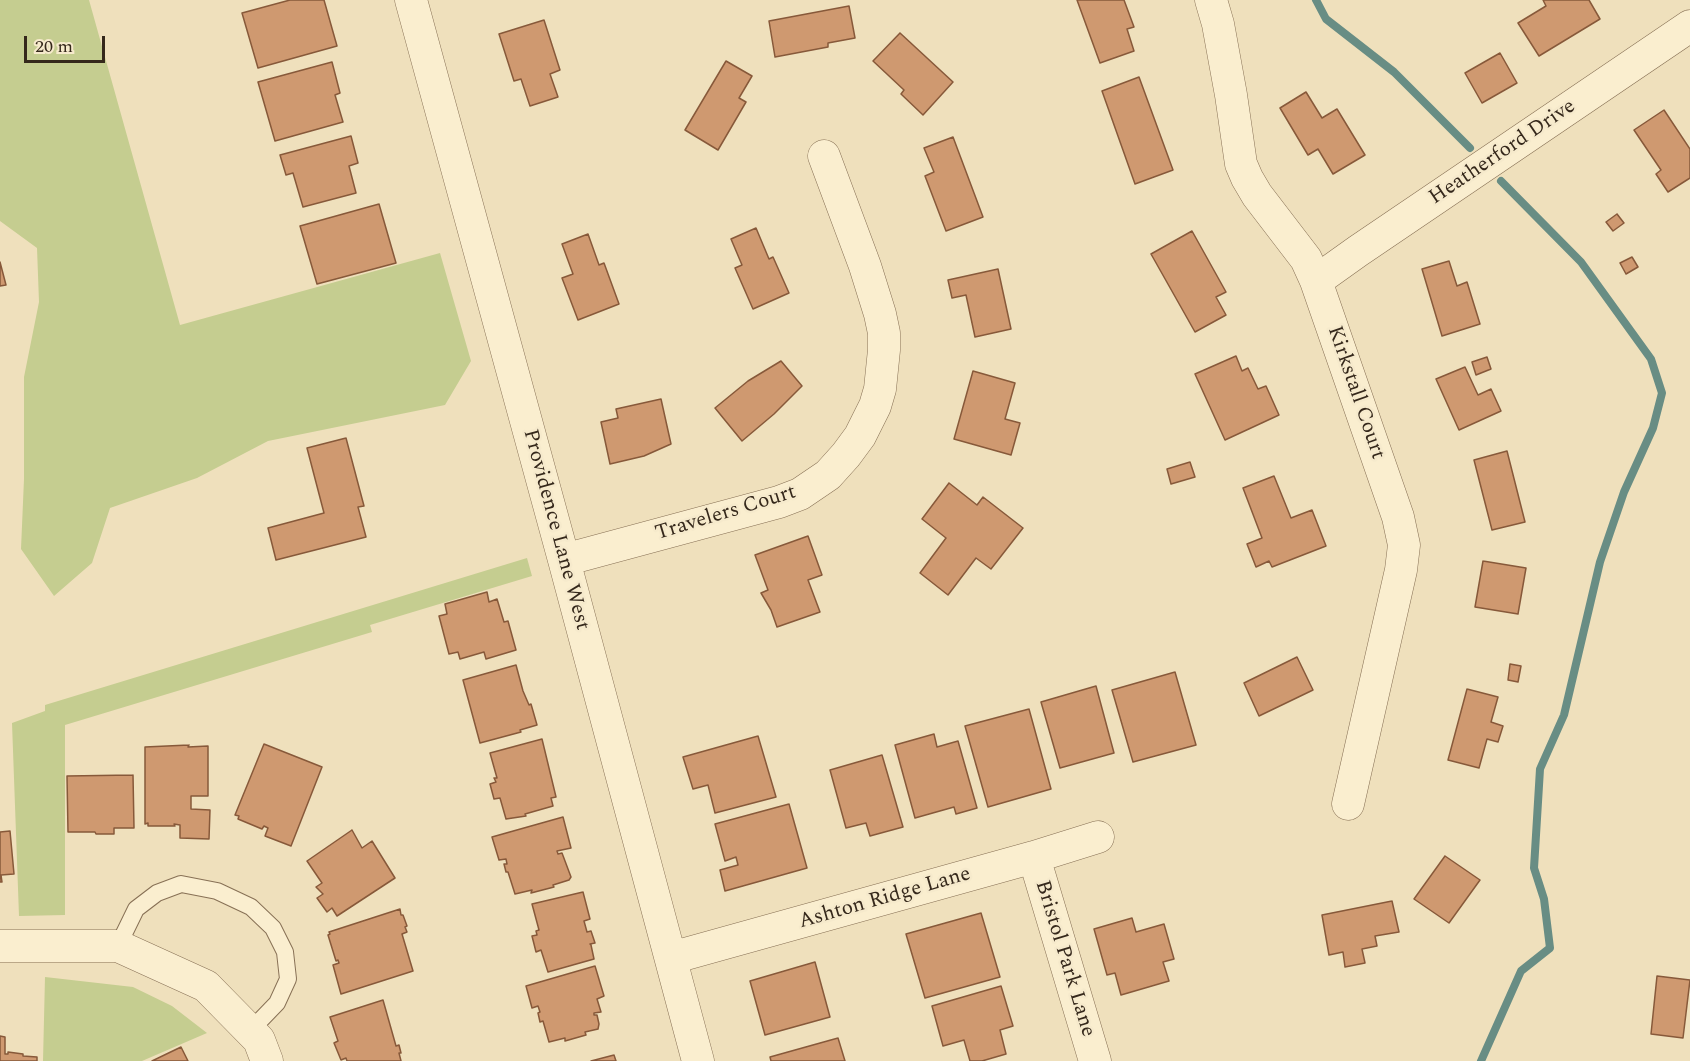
<!DOCTYPE html>
<style>
body{margin:0}
#map{position:relative;width:1690px;height:1061px;overflow:hidden;background:#efe0bc;font-family:Spectral,serif}
canvas{display:block}
.scale{position:absolute;left:24px;top:36px;width:81px;height:27px;box-sizing:border-box;border:3px solid #35281b;border-top:0;padding-left:8px;font-size:18px;line-height:21px;white-space:nowrap;color:#35281b;-webkit-text-stroke:4px #f6eacc;paint-order:stroke}
</style>
<div id="map">
<canvas width="1690" height="1061"></canvas>
<div class="scale">20 m</div>
</div>
<script>
const g = document.querySelector('canvas').getContext('2d');
g.lineJoin = 'round';
function fillPath(path, color) {
  g.fillStyle = color;
  g.fill(path, 'evenodd');
}
function shape(rows) {
  const path = new Path2D();
  for (const r of rows) {
    path.moveTo(r[0], r[1]);
    for (let i = 2; i < r.length; i += 2) path.lineTo(r[i], r[i + 1]);
  }
  return path;
}
function strokePath(path, color, width, dash) {
  g.strokeStyle = color;
  g.lineWidth = width;
  g.lineCap = dash ? 'butt' : 'round';
  g.setLineDash(dash || []);
  g.stroke(path);
}
function write(font, color, halo, rows, align = 'center') {
  g.font = font + ' Spectral,serif';
  g.lineWidth = 5;
  g.setLineDash([]);
  g.textBaseline = 'middle';
  g.strokeStyle = halo;
  g.fillStyle = color;
  for (const [text, x, y, turn = 0] of rows) {
    g.save();
    g.translate(x, y);
    g.rotate((+turn || 0) * Math.PI / 180);
    g.textAlign = isNaN(turn) ? turn : align;
    if (halo) g.strokeText(text, 0, 0);
    g.fillText(text, 0, 0);
    g.restore();
  }
}
const green = shape([
 [0,0,89,0,180,325,440,253,471,361,445,405,268,441,197,478,110,508,92,563,54,596,21,549,24,479,24,377,39,302,37,248,0,221],
 [527,558,532,576,370,625,372,632,65,725,65,915,19,916,12,723,45,711,45,705],
 [45,977,133,987,172,1006,207,1033,142,1061,43,1061]
]);
const stream = shape([
 [1316,0,1326,19,1394,72,1470,148],
 [1481,1061,1521,971,1550,948,1544,899,1534,868,1540,769,1564,715,1600,562,1624,492,1653,428,1662,393,1651,359,1581,262,1501,181]
]);
const building = shape([
 [290,0,324,0,337,46,258,68,242,13,290,0],
 [1077,0,1124,0,1134,27,1127,29,1134,51,1100,63,1077,0],
 [1543,0,1589,0,1600,19,1539,56,1518,23,1546,6,1543,0],
 [849,6,855,38,828,43,828,47,775,57,769,21,849,6],
 [544,20,560,70,550,74,558,97,530,106,521,79,514,81,499,34,544,20],
 [900,33,953,82,923,115,901,94,904,90,873,61,900,33],
 [1500,53,1517,83,1482,103,1465,73,1500,53],
 [726,61,752,76,739,98,746,102,718,150,685,130,726,61],
 [332,62,340,93,335,95,343,122,275,141,258,82,332,62],
 [1139,77,1173,170,1135,184,1102,91,1139,77],
 [1306,92,1322,118,1337,109,1365,155,1333,174,1318,149,1308,155,1280,108,1306,92],
 [1664,110,1690,149,1690,178,1668,192,1656,174,1661,170,1634,130,1664,110],
 [351,136,358,163,349,166,356,193,303,207,293,173,286,175,280,155,351,136],
 [953,137,983,217,946,231,925,176,934,172,924,148,953,137],
 [379,204,396,263,317,284,300,226,379,204],
 [1617,214,1624,223,1613,231,1606,222,1617,214],
 [756,228,769,259,773,257,789,293,753,309,735,268,742,265,731,239,756,228],
 [1192,231,1226,292,1216,297,1226,315,1195,332,1151,254,1192,231],
 [588,234,599,265,604,263,619,304,578,320,562,278,573,274,562,244,588,234],
 [1632,257,1638,267,1626,274,1620,263,1632,257],
 [1449,261,1457,286,1467,282,1480,324,1442,336,1422,269,1449,261],
 [0,262,6,285,0,286,0,262],
 [998,269,1011,329,975,337,966,295,952,298,948,280,998,269],
 [1236,356,1242,371,1248,368,1258,389,1266,386,1279,415,1225,440,1195,374,1236,356],
 [1487,357,1491,369,1476,375,1472,362,1487,357],
 [781,361,802,386,774,414,742,441,715,408,748,381,781,361],
 [1465,367,1478,395,1491,389,1501,411,1459,430,1436,379,1465,367],
 [973,371,1015,383,1005,419,1020,423,1011,455,954,439,973,371],
 [661,399,671,444,644,456,610,464,601,422,618,418,616,409,661,399],
 [346,438,364,506,358,507,366,537,276,560,268,528,324,513,307,448,346,438],
 [1507,451,1525,522,1492,530,1474,460,1507,451],
 [1190,462,1195,477,1171,484,1167,469,1190,462],
 [1274,476,1291,518,1312,510,1326,546,1272,567,1269,561,1256,567,1247,544,1262,538,1243,488,1274,476],
 [949,483,977,505,983,497,1023,528,991,569,976,558,948,595,920,573,946,538,922,519,949,483],
 [808,536,822,575,808,580,820,612,777,627,771,610,761,593,768,590,755,555,808,536],
 [1483,561,1526,568,1518,614,1475,607,1483,561],
 [487,592,489,602,497,599,504,622,508,621,516,650,486,659,484,652,460,659,458,652,449,654,439,616,447,614,445,604,487,592],
 [1297,657,1313,690,1259,716,1244,683,1297,657],
 [1510,664,1521,666,1518,682,1508,680,1510,664],
 [516,665,523,691,529,705,531,704,537,725,520,730,521,732,480,743,463,680,516,665],
 [1175,672,1196,745,1133,762,1112,690,1175,672],
 [1096,686,1114,753,1060,768,1041,702,1096,686],
 [1467,689,1498,697,1491,722,1503,726,1498,742,1487,739,1479,768,1448,760,1467,689],
 [1029,709,1051,789,988,807,965,726,1029,709],
 [934,734,937,747,958,741,977,808,956,814,954,807,915,818,895,745,934,734],
 [758,736,776,797,715,813,708,785,693,789,683,757,758,736],
 [542,739,556,797,551,798,553,806,525,814,526,816,506,819,500,798,494,799,490,784,496,782,494,778,497,778,490,753,542,739],
 [264,744,322,767,291,846,265,836,268,828,264,826,262,829,238,819,239,816,235,815,264,744],
 [189,745,188,747,208,746,208,796,191,796,191,809,210,810,209,839,180,838,180,825,174,824,175,826,148,826,148,823,145,824,145,747,189,745],
 [882,755,903,827,870,836,866,823,846,828,830,770,882,755],
 [133,775,134,828,114,828,114,834,96,834,95,832,68,832,67,776,133,775],
 [789,804,807,868,725,891,720,870,738,865,736,857,725,861,715,824,789,804],
 [563,817,571,848,557,851,558,854,562,853,571,877,569,880,553,885,554,887,531,893,532,890,515,894,508,872,506,872,504,864,507,864,506,859,499,860,492,837,563,817],
 [352,830,362,848,372,841,395,878,337,916,332,908,327,912,317,898,323,894,316,887,322,883,307,861,352,830],
 [10,831,14,874,1,875,2,882,0,882,0,832,10,831],
 [1445,856,1480,880,1449,923,1414,899,1445,856],
 [583,892,590,919,584,921,587,932,591,931,595,943,590,944,591,945,594,959,548,972,541,950,536,952,532,936,537,935,536,931,539,930,532,904,583,892],
 [1392,901,1399,932,1375,936,1377,946,1362,949,1365,963,1345,967,1343,952,1329,955,1322,915,1392,901],
 [400,909,401,915,403,915,407,926,405,927,407,932,402,934,413,971,341,994,333,965,339,963,338,960,336,961,328,935,330,934,329,932,400,909],
 [981,913,1000,977,925,998,906,934,981,913],
 [1132,918,1136,932,1164,924,1174,959,1163,962,1169,981,1121,995,1115,973,1107,975,1094,929,1132,918],
 [815,962,830,1017,765,1035,750,981,815,962],
 [595,966,604,996,597,999,601,1012,594,1013,594,1015,597,1015,599,1024,598,1029,585,1032,586,1035,565,1041,565,1038,549,1042,543,1021,540,1022,538,1013,540,1012,538,1006,532,1008,526,986,595,966],
 [1657,976,1690,980,1683,1038,1651,1034,1657,976],
 [1001,986,1013,1026,1000,1030,1006,1054,982,1061,970,1061,964,1040,943,1046,932,1006,1001,986],
 [383,1000,396,1046,399,1045,401,1053,399,1053,401,1061,347,1061,346,1058,341,1060,334,1043,338,1041,330,1017,383,1000],
 [0,1036,5,1037,5,1054,8,1054,8,1052,23,1054,23,1056,37,1057,37,1061,0,1061,0,1036],
 [838,1038,845,1061,771,1061,770,1057,838,1038],
 [181,1047,188,1061,152,1061,181,1047],
 [614,1055,616,1061,591,1061,614,1055]
]);
const lane = shape([
 [118,946,136,909,157,893,181,884,217,891,251,907,273,928,285,952,288,979,277,1003,250,1031]
]);
const street = shape([
 [411,0,564,560,698,1061],
 [1211,0,1218,24,1231,95,1241,164,1247,178,1257,195,1306,259,1316,281,1398,517,1404,545,1401,570,1348,804],
 [1316,281,1358,251,1690,26],
 [564,560,779,502,800,494,828,475,846,455,860,436,875,406,880,389,884,350,884,333,880,314,865,266,824,156],
 [1034,857,1095,1061],
 [0,946,118,946,206,986,259,1040,267,1061],
 [671,958,1034,857,1098,837]
]);
const streetNames = [
 ["Heatherford Drive",1503,153,-34],
 ["Kirkstall Court",1355,393,71],
 ["Travelers Court",726,514,-17],
 ["Providence Lane West",555,530,75],
 ["Ashton Ridge Lane",885,899,-16],
 ["Bristol Park Lane",1064,959,73]
];
fillPath(green, '#c5cd90');
strokePath(stream, '#688d84', 8);
fillPath(building, '#cf9970');
strokePath(building, '#87593a', 1.5);
strokePath(lane, '#877055', 18);
strokePath(street, '#877055', 33);
strokePath(lane, '#faeecf', 16);
strokePath(street, '#faeecf', 32);
write('21px', '#35281b', '#f6eacc', streetNames);
</script>
